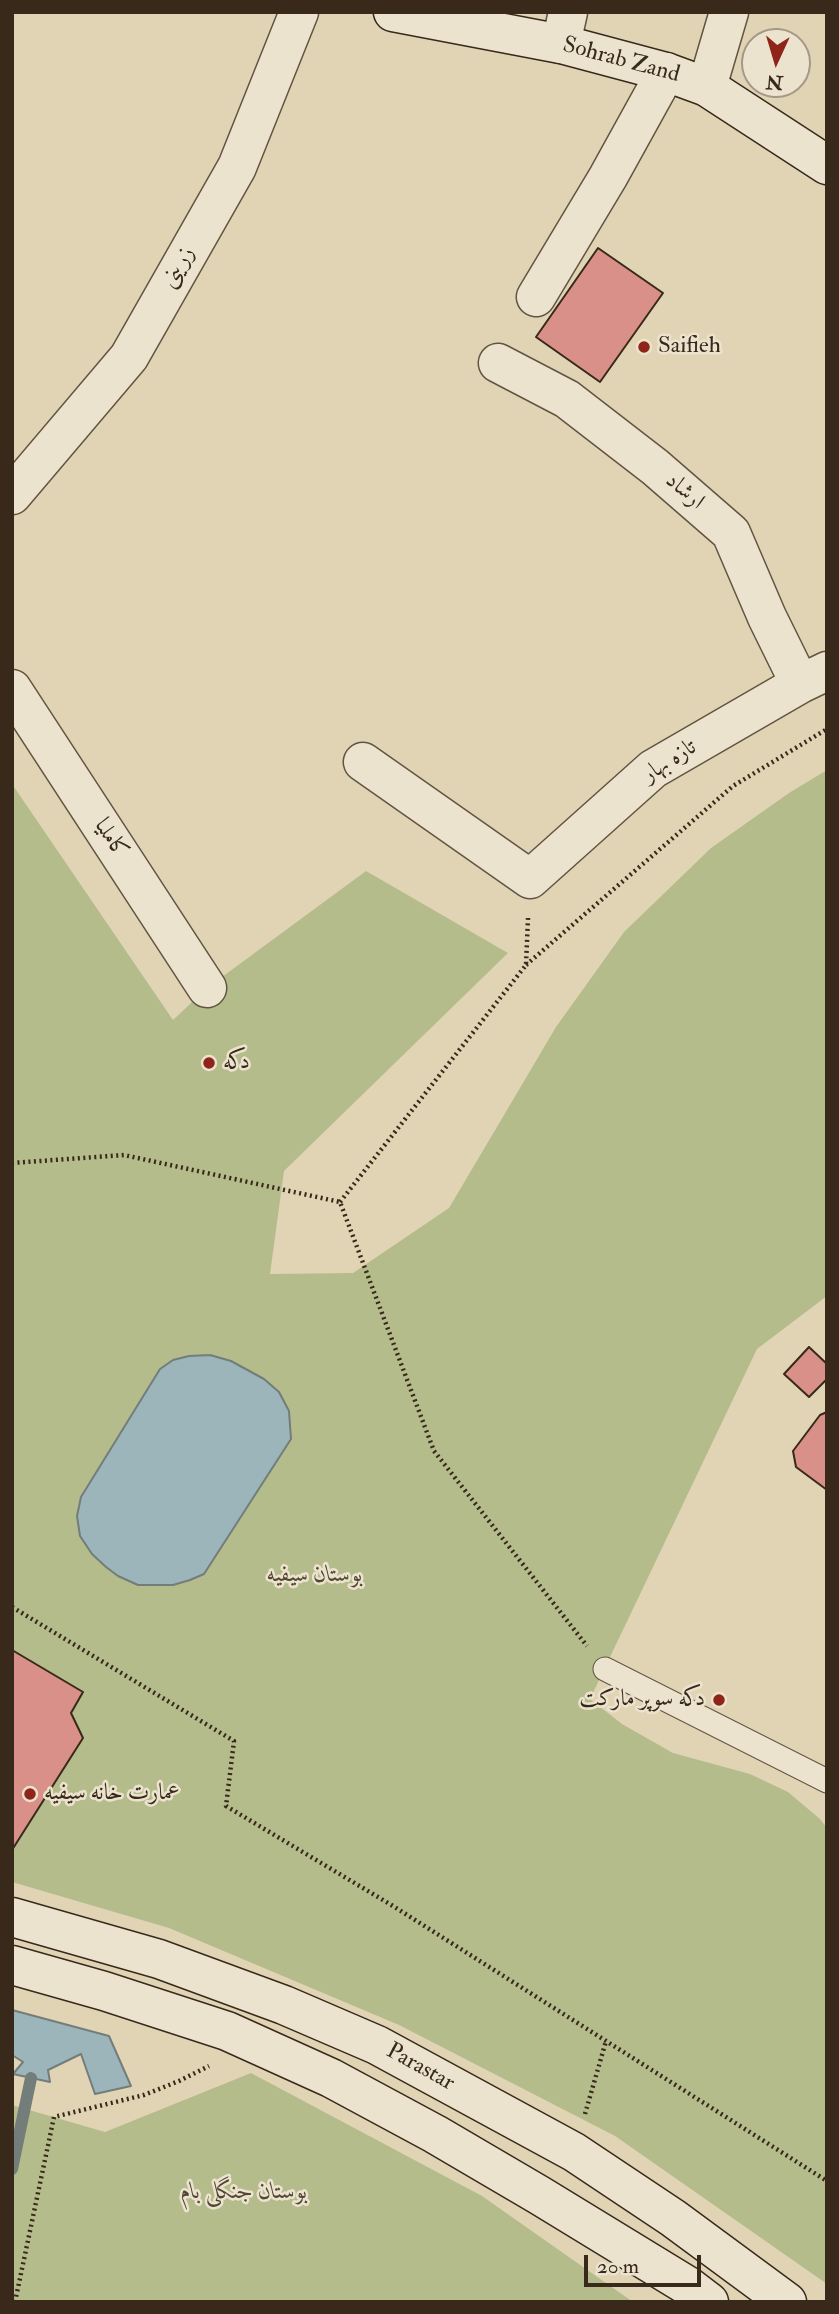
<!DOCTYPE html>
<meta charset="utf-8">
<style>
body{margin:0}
#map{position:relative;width:839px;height:2314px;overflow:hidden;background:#e1d4b5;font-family:"IM FELL Double Pica",serif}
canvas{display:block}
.frame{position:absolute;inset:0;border:14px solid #38291b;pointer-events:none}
.north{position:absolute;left:741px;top:28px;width:70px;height:70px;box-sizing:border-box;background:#ece3cf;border:2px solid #a49987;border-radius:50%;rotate:184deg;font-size:19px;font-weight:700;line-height:28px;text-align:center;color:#38291b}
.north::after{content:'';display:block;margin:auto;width:24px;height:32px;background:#8f2418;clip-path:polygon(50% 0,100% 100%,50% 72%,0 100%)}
.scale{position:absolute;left:584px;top:2255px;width:117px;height:32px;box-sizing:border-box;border:4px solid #38291b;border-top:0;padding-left:9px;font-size:21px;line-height:24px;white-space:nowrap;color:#38291b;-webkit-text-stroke:5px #ece3cf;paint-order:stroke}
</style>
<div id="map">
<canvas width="839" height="2314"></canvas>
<div class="frame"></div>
<div class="north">N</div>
<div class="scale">20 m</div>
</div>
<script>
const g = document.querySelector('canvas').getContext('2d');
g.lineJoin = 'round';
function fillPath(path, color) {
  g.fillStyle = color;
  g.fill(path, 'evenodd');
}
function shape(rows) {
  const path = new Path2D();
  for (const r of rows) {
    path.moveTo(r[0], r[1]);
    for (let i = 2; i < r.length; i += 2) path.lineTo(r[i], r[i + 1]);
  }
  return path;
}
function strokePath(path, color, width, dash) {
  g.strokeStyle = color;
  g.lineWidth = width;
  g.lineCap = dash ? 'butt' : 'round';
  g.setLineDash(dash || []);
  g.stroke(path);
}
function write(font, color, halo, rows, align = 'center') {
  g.font = font + ' "IM FELL Double Pica",Amiri,serif';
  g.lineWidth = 5;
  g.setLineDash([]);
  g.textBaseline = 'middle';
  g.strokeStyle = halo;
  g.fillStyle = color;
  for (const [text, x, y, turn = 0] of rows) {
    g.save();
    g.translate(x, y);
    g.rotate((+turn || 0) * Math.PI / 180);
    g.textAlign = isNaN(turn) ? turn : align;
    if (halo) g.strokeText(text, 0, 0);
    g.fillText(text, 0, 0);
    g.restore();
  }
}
const green = shape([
 [827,770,827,1296,757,1349,590,1699,622,1724,673,1753,750,1774,788,1792,820,1819,827,1828,827,2284,615,2136,399,2025,169,1928,12,1882,12,784,173,1020,207,988,366,871,508,953,284,1171,270,1274,353,1273,449,1208,556,1027,624,932,711,848,789,793],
 [251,2073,482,2196,633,2302,12,2302,12,2105,105,2132]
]);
const water = shape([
 [210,1355,231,1361,264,1379,279,1392,289,1411,291,1439,204,1574,190,1580,173,1585,138,1585,118,1576,106,1567,92,1554,80,1536,77,1516,81,1497,160,1369,173,1360,189,1356,210,1355],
 [12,2010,109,2036,131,2086,95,2094,81,2054,48,2070,50,2082,13,2074,23,2062,12,2055,12,2010]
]);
const stream = shape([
 [12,2169,31,2078]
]);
const building = shape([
 [598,248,663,293,600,382,536,337,598,248],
 [809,1347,827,1364,827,1379,809,1397,784,1374,809,1347],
 [827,1412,827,1490,796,1467,793,1451,820,1415,827,1412],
 [12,1650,83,1692,71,1713,83,1738,12,1850,12,1650]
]);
const path = shape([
 [526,965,733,786,827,729],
 [12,1163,124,1155,340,1202,434,1451,587,1646],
 [340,1202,526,965,528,918],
 [12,1607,234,1741,226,1806,393,1906,827,2181],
 [585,2114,606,2041],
 [15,2302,54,2117,144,2095,179,2081,209,2066]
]);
const lane = shape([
 [605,1669,827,1781]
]);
const street = shape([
 [561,44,568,12],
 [707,87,729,12],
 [536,297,608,177,666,72],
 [498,363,567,399,655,467,731,533,767,617,800,684],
 [12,495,129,357,237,167,299,12],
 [12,689,207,988],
 [363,762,530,879,653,769,800,684,827,671]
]);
const secondary = shape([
 [393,12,561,44,666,72,707,87,827,165],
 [12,1917,159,1959,284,2005,377,2045,574,2152,673,2218,787,2302],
 [12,1965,104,1991,227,2031,331,2078,435,2134,539,2195,688,2286,709,2302]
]);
const markers = [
 [644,347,7,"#8f2418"],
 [209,1063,7,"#8f2418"],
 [719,1700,7,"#8f2418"],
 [30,1794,7,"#8f2418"]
];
const streetNames = [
 ["Sohrab Zand",621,61,15],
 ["زرینی",179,268,-60],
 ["ارشاد",684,492,41],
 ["تازه بهار",670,762,-33],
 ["کاملیا",110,839,57],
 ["Parastar",420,2068,29]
];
const poiNames = [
 ["Saifieh",658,347],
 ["دکه",223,1063],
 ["دکه سوپر مارکت",705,1700,"right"],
 ["عمارت خانه سیفیه",44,1794]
];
const parkNames = [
 ["بوستان سیفیه",315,1576],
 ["بوستان جنگلی بام",244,2193]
];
fillPath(green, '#b5bc8c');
fillPath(water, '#9bb5ba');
strokePath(water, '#737d7a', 2);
strokePath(stream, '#737d7a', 12);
fillPath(building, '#d99088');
strokePath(building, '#38291b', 2);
strokePath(lane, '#625442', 25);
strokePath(street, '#625442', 41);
strokePath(secondary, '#38291b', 41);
strokePath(path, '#38291b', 4.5, [2, 3.5]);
strokePath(lane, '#ece3cf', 23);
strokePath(street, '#ece3cf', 38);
strokePath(secondary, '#ece3cf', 38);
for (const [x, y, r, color] of markers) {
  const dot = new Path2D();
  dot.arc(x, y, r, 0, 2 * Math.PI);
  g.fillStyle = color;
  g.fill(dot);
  strokePath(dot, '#ece3cf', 2.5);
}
write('23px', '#38291b', '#ece3cf', streetNames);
write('23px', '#38291b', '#ece3cf', poiNames, 'left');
write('italic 23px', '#514632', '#ece3cf', parkNames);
</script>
